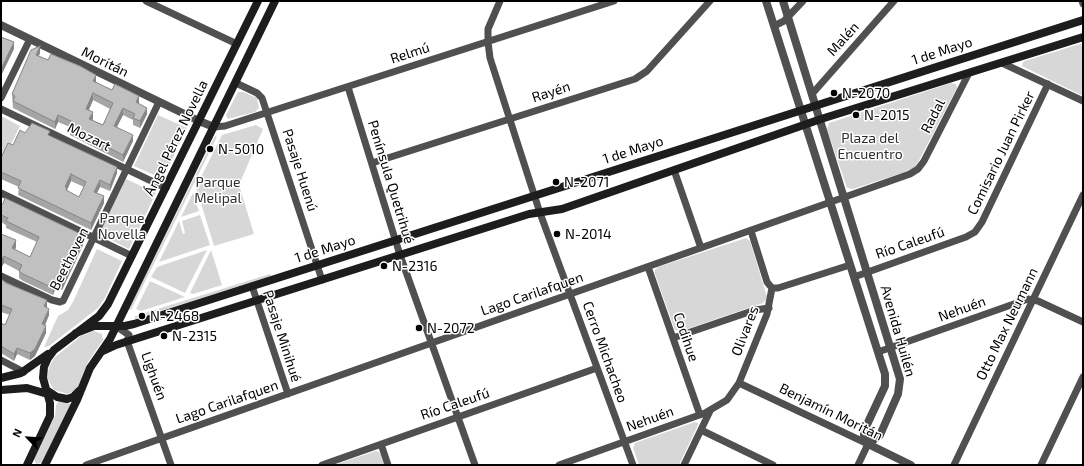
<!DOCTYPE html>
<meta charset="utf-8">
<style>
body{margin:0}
#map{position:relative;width:1084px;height:466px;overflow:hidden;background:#fff;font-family:"Exo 2",sans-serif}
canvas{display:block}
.frame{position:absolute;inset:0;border:2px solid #000;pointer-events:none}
.north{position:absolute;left:8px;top:418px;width:40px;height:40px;-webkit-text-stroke:3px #fff;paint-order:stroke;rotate:295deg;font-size:11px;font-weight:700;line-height:16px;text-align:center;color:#000}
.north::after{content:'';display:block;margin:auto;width:14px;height:18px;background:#000;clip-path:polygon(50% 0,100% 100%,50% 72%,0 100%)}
</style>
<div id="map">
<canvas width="1084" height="466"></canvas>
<div class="frame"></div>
<div class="north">N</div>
</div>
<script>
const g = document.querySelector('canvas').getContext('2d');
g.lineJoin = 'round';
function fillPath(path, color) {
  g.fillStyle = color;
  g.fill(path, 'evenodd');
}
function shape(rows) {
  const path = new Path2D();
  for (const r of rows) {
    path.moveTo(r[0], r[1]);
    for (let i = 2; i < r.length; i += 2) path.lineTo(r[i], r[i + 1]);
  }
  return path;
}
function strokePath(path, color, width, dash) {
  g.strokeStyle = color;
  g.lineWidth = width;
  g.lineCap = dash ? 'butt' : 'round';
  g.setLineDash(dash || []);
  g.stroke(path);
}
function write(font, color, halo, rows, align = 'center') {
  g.font = font + ' "Exo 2",sans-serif';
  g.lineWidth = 3;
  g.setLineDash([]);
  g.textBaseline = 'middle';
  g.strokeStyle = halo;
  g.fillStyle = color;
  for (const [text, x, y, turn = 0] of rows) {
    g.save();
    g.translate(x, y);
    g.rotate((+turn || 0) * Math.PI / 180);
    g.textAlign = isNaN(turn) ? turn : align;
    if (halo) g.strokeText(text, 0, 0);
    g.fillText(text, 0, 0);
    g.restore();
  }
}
const green = shape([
 [1083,43,1083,96,1022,66,1023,62,1025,61],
 [951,83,956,84,957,88,916,166,911,170,853,189,847,188,827,129,829,123],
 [238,92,243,92,257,98,259,108,255,112,228,119,226,115],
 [158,115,187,128,163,179,134,166],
 [1,116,20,126,1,164],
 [256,125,263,129,239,185,254,234,214,246,196,187,222,135],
 [215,136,217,137,131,310,129,309],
 [126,179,156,193,129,249,99,234],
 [193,193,199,211,181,217],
 [200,215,210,245,159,262,179,221,183,234,185,233,182,221],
 [746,238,750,241,767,297,766,300,763,303,681,331,675,330,655,274,655,270,658,267],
 [97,249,122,261,105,298,98,308,49,346,44,347,58,316,68,310,73,302],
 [207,250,185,293,151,277,157,267],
 [211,250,222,285,193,294,190,293],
 [270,274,271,276,135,319,135,316],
 [150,281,185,297,141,311,136,309],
 [94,331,102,334,103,340,88,362,77,389,68,394,54,390,47,378,49,367,54,358,81,336],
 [58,402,69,402,71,405,42,463,36,464,34,459,55,416,56,405],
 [695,422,698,423,698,425,679,465,639,465,633,448,635,443],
 [376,451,380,453,384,465,334,465]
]);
const minor = shape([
 [146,1,237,44],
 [500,1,488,29,488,42,490,58,540,213,633,465],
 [1082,1,1083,4],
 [774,26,784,21,803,1],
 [1002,63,1083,101],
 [236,83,257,93,262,98,322,280],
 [348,87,400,255,475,465],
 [812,94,894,1],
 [1,98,30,39],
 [1,109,166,188],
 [214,127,225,126,614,1],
 [372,163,635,79,647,71,710,1],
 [674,170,701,248],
 [1,193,132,256],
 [751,231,767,282,772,288],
 [648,267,700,415],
 [1,276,52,300,60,302,63,301,159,102],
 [854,277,966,237,975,232,982,222,1048,84],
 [252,286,288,394],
 [772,288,778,288,850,265],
 [116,326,129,335,127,341,171,465],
 [673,338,755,310,769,308],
 [878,352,1028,299,1038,301,1083,322],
 [1,360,24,372],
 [739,383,868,444,858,465],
 [701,430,773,465],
 [381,444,388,465],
 [86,465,910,174,918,169,924,161,969,73],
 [322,465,597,368],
 [559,465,705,413,727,400,739,383,767,314,772,288],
 [684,465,710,411],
 [954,465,1083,195],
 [1041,465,1083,377]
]);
const tertiary = shape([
 [766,1,885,374,885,386,864,431,864,436,868,444],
 [783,1,900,379,898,394,880,435,868,444],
 [1,25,199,121,214,127],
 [868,444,911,465]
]);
const secondary = shape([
 [76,333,94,326,125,326,134,324,1083,20],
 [101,352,116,345,529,214,562,209,821,119,1083,37],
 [1,378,21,373,48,354],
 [1,390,27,388,51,395],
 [48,391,57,397,67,399,73,397,79,391],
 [27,465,50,416,50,403,43,378,44,367,48,358,54,350,99,316,108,304,258,1],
 [45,465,77,400,90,368,110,339,275,1]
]);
const wall = shape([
 [40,53,39,56,96,82,95,82,139,103,139,104,147,114,140,128,133,125,133,120,123,115,117,127,133,141,123,162,70,135,70,127,58,122,55,129,13,108,12,94],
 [93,100,110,109,103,125,92,120,93,119,89,110],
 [25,133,50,136,117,173,110,191,100,187,97,193,104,203,91,230,18,195,19,187,1,179,1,158],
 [71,181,84,187,79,197,67,191,67,190],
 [1,203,83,245,62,290,56,287,53,295,23,281,19,278,19,271,4,263,1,268,1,234,16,247,15,250,30,257,37,242,6,228,6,225,1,222],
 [1,279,47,307,49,315,45,326,46,333,35,356,30,360,17,354,14,361,1,353,1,323,5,325,10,315,1,312]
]);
const shadedWall = shape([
 [14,42,14,49,1,76,1,69],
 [40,46,40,53,36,62,36,55],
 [96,75,96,82,93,88,93,81],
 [93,93,93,100,86,116,86,109],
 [139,96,139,103,136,109,136,102],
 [123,108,123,115,114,132,114,126],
 [147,108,147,114,140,128,140,121],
 [93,112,93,119,89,125,89,119],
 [58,115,58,122,55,129,55,122],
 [133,135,133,141,123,162,123,155],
 [117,167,117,173,110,191,110,185],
 [71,174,71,181,67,190,67,194,66,197,65,187],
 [100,180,100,187,94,198,94,192],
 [104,196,104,203,91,230,91,223],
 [83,238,83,245,62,290,62,283],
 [16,240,16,247,12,255,12,248],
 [4,256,4,263,1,268,1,261],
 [56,280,56,287,53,295,53,288],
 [47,300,47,307,44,313,44,306],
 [49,309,49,315,42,331,42,324],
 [46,326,46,333,35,356,30,360,30,353],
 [17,348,17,354,14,361,14,354]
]);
const building = shape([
 [1,37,14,42,1,69,1,37],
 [40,46,36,55,48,60,51,54,80,66,96,75,93,81,112,90,115,84,139,96,136,102,147,108,140,121,133,118,135,114,123,108,114,126,133,135,123,155,70,128,73,122,58,115,55,122,13,101,15,96,12,94,31,50,40,46],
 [93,93,113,103,103,125,89,119,93,112,86,109,93,93],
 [32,123,50,131,48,135,117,167,110,185,100,180,94,192,104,196,91,223,18,188,21,181,1,172,1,173,1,158,8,143,13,145,20,130,25,133,32,123],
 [71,174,86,182,79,197,66,190,67,187,65,187,71,174],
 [5,198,83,235,83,238,62,283,56,280,53,288,23,274,19,271,22,265,4,256,1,261,1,234,16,240,12,248,30,257,39,237,6,221,8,218,1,215,1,203,3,204,5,198],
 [1,279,6,283,47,300,44,306,49,309,42,324,46,326,35,349,30,353,17,348,14,354,1,346,1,323,5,325,12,309,1,305,1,279]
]);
const markers = [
 [834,93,4,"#000"],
 [856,115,4,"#000"],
 [210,149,4,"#000"],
 [556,182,4,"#000"],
 [557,234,4,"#000"],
 [384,266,4,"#000"],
 [142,316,4,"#000"],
 [419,328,4,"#000"],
 [164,336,4,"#000"]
];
const streetNames = [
 ["Malén",843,39,-48],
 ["1 de Mayo",942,51,-18],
 ["Relmú",410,53,-18],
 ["Moritán",105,62,26],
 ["Rayén",551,92,-18],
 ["Radal",933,116,-63],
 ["Mozart",89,137,26],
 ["Ángel Pérez Novella",176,138,-64],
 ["1 de Mayo",633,150,-18],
 ["Comisario Juan Pirker",1001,153,-64],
 ["Pasaje Huenú",300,170,72],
 ["Península Quetrihué",391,182,73],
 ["Río Caleufú",910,243,-19],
 ["1 de Mayo",325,249,-18],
 ["Beethoven",69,259,-63],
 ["Lago Carilafquen",532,294,-19],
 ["Nehuén",962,309,-20],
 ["Otto Max Neumann",1007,324,-64],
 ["Olivares",745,331,-69],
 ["Avenida Huilén",898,331,74],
 ["Pasaje Minihué",282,336,72],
 ["Codihue",686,337,71],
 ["Cerro Michacheo",605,352,70],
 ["Lighuén",154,376,70],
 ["Lago Carilafquen",227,402,-19],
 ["Río Caleufú",455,404,-19],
 ["Benjamín Moritán",831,412,26],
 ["Nehuén",650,419,-20]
];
const poiNames = [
 ["N-2070",842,93],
 ["N-2015",864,115],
 ["N-5010",218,149],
 ["N-2071",564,182],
 ["N-2014",565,234],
 ["N-2316",392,266],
 ["N-2468",150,316],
 ["N-2072",427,328],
 ["N-2315",172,336]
];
const parkNames = [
 ["Plaza del",870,138],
 ["Encuentro",870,154],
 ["Parque",218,182],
 ["Melipal",218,198],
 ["Parque",122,218],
 ["Novella",122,234]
];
fillPath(green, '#d7d7d7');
strokePath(minor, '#505050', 7);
strokePath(tertiary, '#505050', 8);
strokePath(secondary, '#1d1d1d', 8);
fillPath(wall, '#a5a5a5');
fillPath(shadedWall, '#868686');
fillPath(building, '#c0c0c0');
strokePath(building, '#868686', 1);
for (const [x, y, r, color] of markers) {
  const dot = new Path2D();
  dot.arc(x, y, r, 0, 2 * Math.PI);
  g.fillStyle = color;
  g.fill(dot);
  strokePath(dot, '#fff', 1.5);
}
write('14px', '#000', '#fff', streetNames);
write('14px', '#000', '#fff', poiNames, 'left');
write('14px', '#2e2e2e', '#fff', parkNames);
</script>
